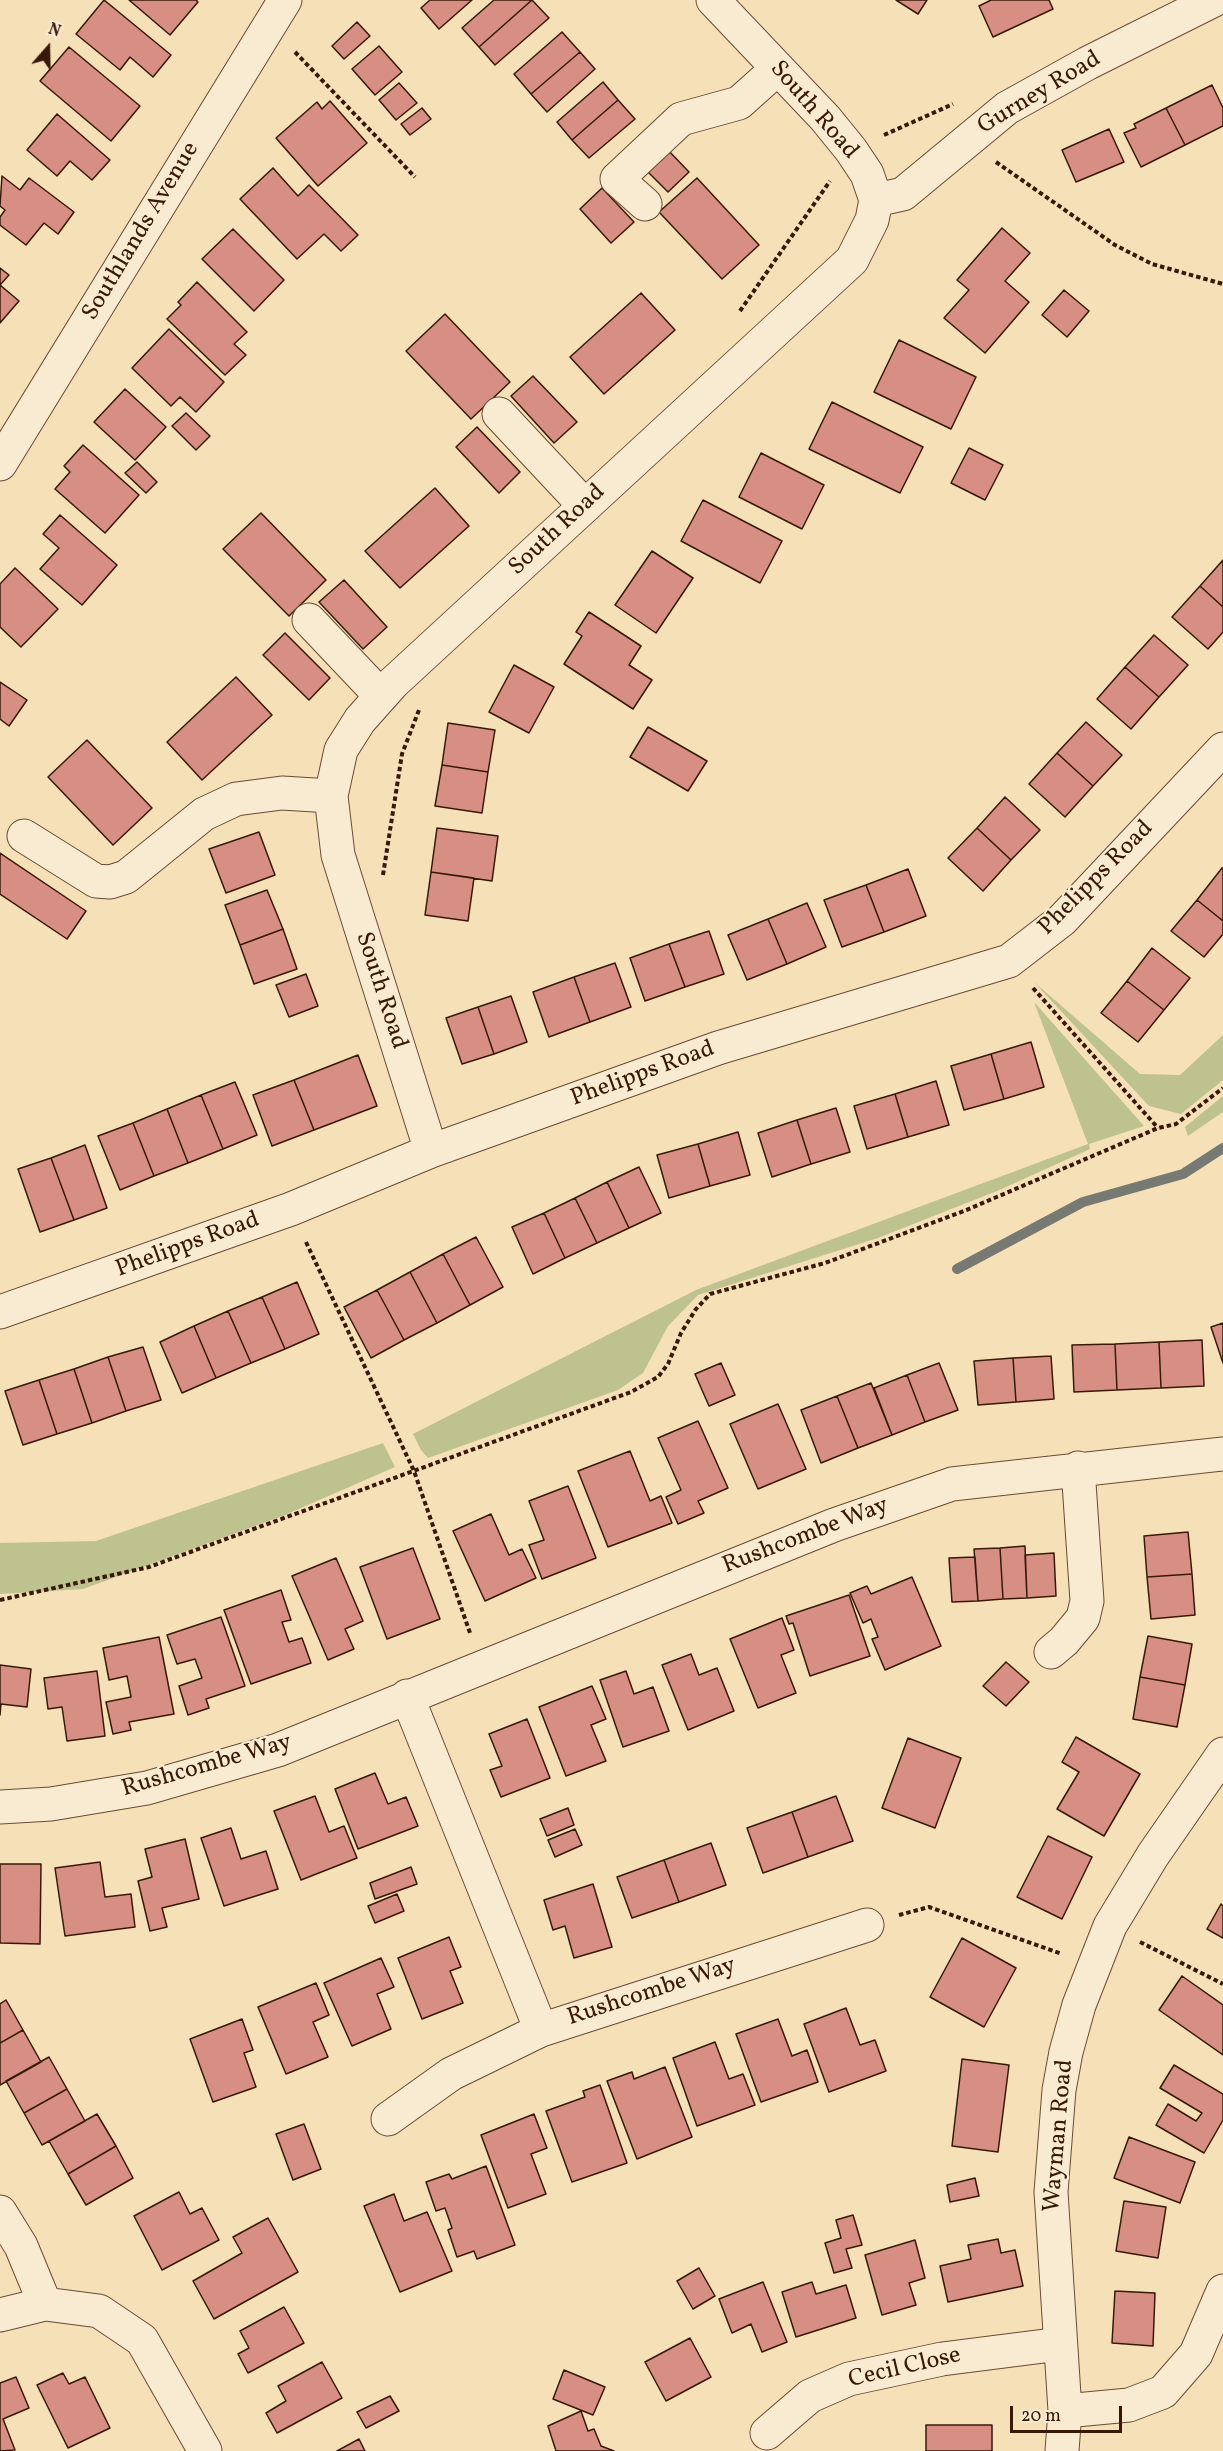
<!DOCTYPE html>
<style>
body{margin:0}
#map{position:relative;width:1223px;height:2451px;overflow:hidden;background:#f6e0b8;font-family:Vollkorn,serif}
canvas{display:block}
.north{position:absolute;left:18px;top:18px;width:60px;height:60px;-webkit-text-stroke:4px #f9ebd1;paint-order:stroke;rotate:20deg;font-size:16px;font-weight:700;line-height:24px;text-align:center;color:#381908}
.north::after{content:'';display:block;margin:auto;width:21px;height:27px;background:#381908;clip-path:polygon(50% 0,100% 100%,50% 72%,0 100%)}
.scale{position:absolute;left:1010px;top:2406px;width:112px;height:27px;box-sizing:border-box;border:3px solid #381908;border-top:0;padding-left:8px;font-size:18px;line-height:21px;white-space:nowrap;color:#381908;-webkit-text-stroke:4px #f9ebd1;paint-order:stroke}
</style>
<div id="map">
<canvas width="1223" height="2451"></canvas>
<div class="north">N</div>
<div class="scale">20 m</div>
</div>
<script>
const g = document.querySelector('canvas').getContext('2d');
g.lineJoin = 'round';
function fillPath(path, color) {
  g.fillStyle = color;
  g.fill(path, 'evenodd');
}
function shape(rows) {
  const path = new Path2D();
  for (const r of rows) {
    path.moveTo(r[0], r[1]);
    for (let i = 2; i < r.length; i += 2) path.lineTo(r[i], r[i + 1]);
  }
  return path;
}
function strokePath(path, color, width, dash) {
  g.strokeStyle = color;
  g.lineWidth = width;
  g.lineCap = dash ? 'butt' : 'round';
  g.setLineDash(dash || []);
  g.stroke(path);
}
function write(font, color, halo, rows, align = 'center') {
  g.font = font + ' Vollkorn,serif';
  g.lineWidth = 4.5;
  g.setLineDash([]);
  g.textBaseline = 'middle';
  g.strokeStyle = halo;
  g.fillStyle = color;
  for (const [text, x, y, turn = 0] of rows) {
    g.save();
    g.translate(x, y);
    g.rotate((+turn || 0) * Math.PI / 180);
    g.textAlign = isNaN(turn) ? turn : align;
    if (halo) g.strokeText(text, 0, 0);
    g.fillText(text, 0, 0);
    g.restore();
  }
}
const green = shape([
 [1034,982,1140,1074,1180,1075,1223,1035,1223,1080,1181,1114,1149,1106],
 [1034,1002,1144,1126,1089,1144,1090,1149,997,1191,878,1238,698,1295,668,1326,643,1373,618,1390,428,1458,421,1450,413,1434,696,1290,1088,1144],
 [1223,1096,1223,1112,1188,1136,1185,1127],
 [383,1443,395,1467,285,1515,83,1589,0,1594,0,1543,96,1541]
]);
const stream = shape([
 [957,1269,1083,1202,1183,1174,1223,1148]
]);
const building = shape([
 [104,0,171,55,153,77,130,57,120,70,76,34,104,0],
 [129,0,196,0,198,2,170,35,129,0],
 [430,0,472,0,439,29,421,8,430,0],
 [494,0,532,0,479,47,462,28,494,0],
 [532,0,549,18,495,65,479,47,532,0],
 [896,0,927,0,918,14,896,0],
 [991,0,1049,0,1053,9,993,37,979,6,991,0],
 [357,22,370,36,344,59,332,46,357,22],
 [562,32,580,52,531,94,514,74,562,32],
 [379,46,402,72,375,95,352,69,379,46],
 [69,47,140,106,111,141,40,81,69,47],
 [580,52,595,69,547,112,531,94,580,52],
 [603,82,618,100,572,140,557,122,603,82],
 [399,83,417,103,396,120,379,100,399,83],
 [1212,85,1223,108,1223,126,1185,145,1166,108,1212,85],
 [618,100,635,119,589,158,572,140,618,100],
 [330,101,367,143,318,186,276,138,317,102,322,109,330,101],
 [422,108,431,119,410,135,401,124,422,108],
 [1166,108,1185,145,1141,167,1124,133,1136,128,1134,124,1166,108],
 [57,114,110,160,92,180,70,161,57,176,27,150,57,114],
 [1109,129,1124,162,1076,182,1062,150,1109,129],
 [667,149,689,172,668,192,646,170,667,149],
 [273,168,298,196,309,185,358,235,341,251,324,234,297,259,240,199,273,168],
 [2,176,20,190,29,178,74,212,58,234,44,223,26,245,0,225,0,217,5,210,0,206,2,176],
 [697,178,759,245,722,279,659,212,697,178],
 [602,188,634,222,611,243,580,209,602,188],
 [1002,228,1030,253,1005,281,1029,302,985,353,944,318,969,290,957,280,1002,228],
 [233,229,284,280,254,311,202,259,233,229],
 [0,268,9,275,0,285,19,301,0,323,0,268],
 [197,282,247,332,234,344,246,355,225,375,167,319,181,305,178,302,197,282],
 [1064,290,1089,311,1067,337,1042,315,1064,290],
 [641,293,675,330,604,394,570,357,641,293],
 [445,314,510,382,471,419,406,351,445,314],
 [169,329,224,382,196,412,180,397,171,406,132,368,169,329],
 [899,340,976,377,951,429,874,392,899,340],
 [533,376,577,422,554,443,511,396,533,376],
 [125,389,166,427,135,460,94,422,125,389],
 [832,402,923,447,900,493,809,449,832,402],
 [186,413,210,436,196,450,172,426,186,413],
 [477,427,520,472,499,493,456,447,477,427],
 [83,445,139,495,105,533,55,489,70,472,64,466,83,445],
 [969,448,1003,465,985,500,951,483,969,448],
 [761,453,824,485,802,529,739,497,761,453],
 [137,462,157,482,146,493,125,473,137,462],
 [435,488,469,526,400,588,365,551,435,488],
 [703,500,782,541,760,583,681,541,703,500],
 [261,513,326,580,289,616,223,549,261,513],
 [60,515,117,565,82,605,40,569,59,548,43,534,60,515],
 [652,551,693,578,656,633,615,605,652,551],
 [1223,560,1223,607,1200,586,1223,560],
 [15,568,58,609,21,647,0,627,0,584,15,568],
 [344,580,387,627,363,649,319,602,344,580],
 [1200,586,1223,607,1223,632,1208,649,1172,617,1200,586],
 [589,612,641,646,629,665,652,680,633,709,564,664,582,636,576,632,589,612],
 [285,633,330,678,309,700,263,655,285,633],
 [1154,635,1188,665,1159,697,1125,667,1154,635],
 [514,665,554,687,529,733,489,712,514,665],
 [1125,667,1159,697,1131,729,1097,699,1125,667],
 [236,677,272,715,202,780,167,742,236,677],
 [0,682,27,700,9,726,0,719,0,682],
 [1086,722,1122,755,1093,786,1057,753,1086,722],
 [448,723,495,730,488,772,442,765,448,723],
 [648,727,707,761,688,791,630,757,648,727],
 [87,740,152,808,113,845,48,777,87,740],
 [1057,753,1093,786,1065,817,1029,784,1057,753],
 [442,765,488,772,482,813,435,806,442,765],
 [1005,797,1040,830,1011,860,977,828,1005,797],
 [437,828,498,836,492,881,431,872,437,828],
 [977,828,1011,860,983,891,948,858,977,828],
 [259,832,275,875,226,893,209,849,259,832],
 [0,853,86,911,67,939,0,894,0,853],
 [1222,868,1223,868,1223,921,1197,900,1222,868],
 [908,869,926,916,884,932,866,885,908,869],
 [431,872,474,878,468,921,425,915,431,872],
 [866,885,884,932,842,947,824,900,866,885],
 [267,890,283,929,240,945,225,905,267,890],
 [1197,900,1223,921,1223,934,1204,957,1171,931,1197,900],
 [807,903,826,947,787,964,768,919,807,903],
 [768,919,787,964,747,980,728,935,768,919],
 [283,929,297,969,254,984,240,945,283,929],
 [709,931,724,974,685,987,669,944,709,931],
 [669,944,685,987,645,1001,630,958,669,944],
 [1152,948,1190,978,1164,1010,1127,981,1152,948],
 [615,963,631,1007,590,1022,574,977,615,963],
 [306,974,318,1006,289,1017,276,985,306,974],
 [574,977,590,1022,549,1037,533,992,574,977],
 [1127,981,1164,1010,1138,1042,1101,1013,1127,981],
 [511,996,527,1042,494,1054,478,1007,511,996],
 [478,1007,494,1054,462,1064,446,1018,478,1007],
 [1031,1042,1044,1087,1004,1099,991,1054,1031,1042],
 [991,1054,1004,1099,964,1110,951,1066,991,1054],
 [358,1055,377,1106,314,1130,294,1080,358,1055],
 [294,1080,314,1130,272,1146,253,1095,294,1080],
 [936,1081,949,1125,908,1137,895,1094,936,1081],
 [235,1082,257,1135,223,1149,201,1095,235,1082],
 [895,1094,908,1137,867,1149,854,1106,895,1094],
 [201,1095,223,1149,188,1163,167,1109,201,1095],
 [836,1108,850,1152,811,1164,797,1120,836,1108],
 [167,1109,188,1163,154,1176,133,1123,167,1109],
 [797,1120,811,1164,772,1177,758,1133,797,1120],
 [133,1123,154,1176,120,1190,98,1136,133,1123],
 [738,1132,750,1175,710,1186,698,1144,738,1132],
 [698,1144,710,1186,669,1198,657,1155,698,1144],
 [85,1145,107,1208,74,1220,51,1158,85,1145],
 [51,1158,74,1220,40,1232,18,1169,51,1158],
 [639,1167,661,1213,629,1228,607,1182,639,1167],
 [607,1182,629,1228,597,1243,575,1198,607,1182],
 [575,1198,597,1243,565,1258,544,1213,575,1198],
 [544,1213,565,1258,533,1274,512,1227,544,1213],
 [476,1237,503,1287,470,1305,443,1254,476,1237],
 [443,1254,470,1305,437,1323,410,1272,443,1254],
 [410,1272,437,1323,404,1340,377,1290,410,1272],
 [297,1282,319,1334,285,1349,262,1297,297,1282],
 [377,1290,404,1340,371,1358,344,1307,377,1290],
 [262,1297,285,1349,251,1363,228,1311,262,1297],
 [228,1311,251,1363,216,1378,194,1326,228,1311],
 [1223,1323,1223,1363,1211,1327,1223,1323],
 [194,1326,216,1378,182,1393,160,1342,194,1326],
 [1202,1340,1204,1386,1161,1388,1159,1342,1202,1340],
 [1159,1342,1161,1388,1117,1390,1115,1344,1159,1342],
 [1115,1344,1117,1390,1074,1392,1072,1345,1115,1344],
 [143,1347,161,1400,126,1411,108,1357,143,1347],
 [1051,1356,1054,1399,1016,1402,1013,1358,1051,1356],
 [108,1357,126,1411,92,1423,74,1369,108,1357],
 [1013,1358,1016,1402,978,1405,974,1361,1013,1358],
 [721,1363,735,1395,709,1406,695,1374,721,1363],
 [939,1363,958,1410,925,1422,907,1375,939,1363],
 [74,1369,92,1423,57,1434,39,1380,74,1369],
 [907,1375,925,1422,892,1435,874,1388,907,1375],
 [39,1380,57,1434,23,1445,5,1391,39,1380],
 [871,1383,892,1435,858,1448,837,1396,871,1383],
 [837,1396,858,1448,821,1463,801,1410,837,1396],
 [778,1404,806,1469,758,1489,730,1424,778,1404],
 [698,1421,728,1488,698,1501,704,1513,678,1524,666,1497,681,1490,658,1438,698,1421],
 [630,1451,650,1501,661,1496,672,1523,608,1547,578,1471,630,1451],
 [568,1486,596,1558,542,1579,529,1545,544,1540,529,1501,568,1486],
 [491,1514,509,1555,522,1549,536,1578,485,1601,453,1531,491,1514],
 [1188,1532,1192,1574,1147,1577,1144,1536,1188,1532],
 [1025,1546,1027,1598,1003,1599,1000,1548,1025,1546],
 [413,1548,440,1619,387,1639,360,1567,413,1548],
 [1000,1548,1003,1599,978,1601,974,1549,1000,1548],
 [1054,1553,1056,1596,1027,1598,1025,1555,1054,1553],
 [975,1557,978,1601,952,1602,949,1558,975,1557],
 [336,1558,363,1621,345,1629,354,1649,328,1660,292,1576,336,1558],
 [1192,1574,1195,1615,1151,1619,1147,1577,1192,1574],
 [912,1577,941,1646,885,1670,872,1639,878,1637,871,1619,863,1623,850,1593,867,1586,871,1594,912,1577],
 [281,1590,291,1620,282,1622,289,1642,302,1638,311,1663,251,1684,224,1610,281,1590],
 [849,1595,870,1656,810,1676,793,1623,789,1624,786,1616,849,1595],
 [221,1617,245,1686,206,1699,209,1708,188,1715,179,1686,202,1678,195,1659,177,1664,167,1635,221,1617],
 [782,1618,794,1650,781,1655,796,1693,758,1708,730,1639,782,1618],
 [1148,1636,1192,1644,1185,1685,1140,1677,1148,1636],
 [159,1637,174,1714,129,1722,131,1730,113,1734,106,1702,131,1697,127,1676,109,1680,103,1648,159,1637],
 [691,1654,699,1675,717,1668,734,1711,688,1730,662,1665,691,1654],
 [1006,1662,1029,1682,1006,1706,983,1686,1006,1662],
 [0,1665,31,1669,27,1707,1,1704,0,1715,0,1665],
 [97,1671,105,1736,67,1741,62,1707,48,1709,44,1678,97,1671],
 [626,1671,634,1694,653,1687,669,1731,623,1747,600,1680,626,1671],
 [1140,1677,1185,1685,1177,1727,1133,1719,1140,1677],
 [592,1686,606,1719,591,1725,606,1761,566,1776,539,1707,592,1686],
 [527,1719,550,1778,501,1797,490,1770,502,1766,489,1734,527,1719],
 [1076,1737,1140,1774,1104,1836,1057,1809,1079,1772,1062,1762,1076,1737],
 [908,1738,961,1758,935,1828,882,1808,908,1738],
 [375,1773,388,1804,406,1797,418,1826,358,1849,335,1789,375,1773],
 [315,1796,329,1832,344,1826,357,1858,301,1880,274,1811,315,1796],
 [836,1796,853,1841,808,1857,792,1812,836,1796],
 [568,1808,574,1825,547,1836,540,1819,568,1808],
 [792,1812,808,1857,763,1873,747,1828,792,1812],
 [231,1828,241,1859,266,1851,278,1889,224,1906,201,1838,231,1828],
 [575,1829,582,1845,555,1857,548,1840,575,1829],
 [1048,1836,1092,1857,1062,1919,1017,1897,1048,1836],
 [185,1839,199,1899,162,1908,167,1927,150,1931,138,1881,152,1877,145,1849,185,1839],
 [711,1843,726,1885,679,1902,664,1860,711,1843],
 [664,1860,679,1902,632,1918,617,1877,664,1860],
 [100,1862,105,1897,131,1894,135,1927,65,1936,55,1868,100,1862],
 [0,1864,41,1864,40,1944,0,1943,0,1864],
 [411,1867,417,1884,375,1899,370,1883,411,1867],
 [593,1884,612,1947,574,1958,565,1926,553,1930,544,1900,593,1884],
 [397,1894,404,1911,375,1923,368,1906,397,1894],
 [1221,1904,1223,1906,1223,1938,1207,1929,1221,1904],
 [449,1937,461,1967,450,1971,463,2003,422,2019,398,1958,449,1937],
 [962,1938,1016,1968,984,2027,930,1997,962,1938],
 [381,1958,394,1987,377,1994,391,2029,352,2046,324,1983,381,1958],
 [1182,1976,1223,2005,1223,2055,1159,2010,1182,1976],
 [316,1983,329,2015,313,2022,328,2057,286,2074,258,2007,316,1983],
 [6,2000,23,2030,0,2043,0,2004,6,2000],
 [846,2008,860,2045,875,2040,886,2071,829,2092,804,2024,846,2008],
 [242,2019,253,2050,244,2053,256,2087,213,2102,190,2039,242,2019],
 [778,2019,792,2056,807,2050,818,2082,761,2102,736,2034,778,2019],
 [23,2030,41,2062,0,2085,0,2043,23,2030],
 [715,2042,729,2079,743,2074,755,2105,697,2126,673,2058,715,2042],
 [49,2057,67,2089,24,2113,6,2081,49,2057],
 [962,2059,1009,2065,998,2152,952,2146,962,2059],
 [1174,2065,1223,2094,1223,2120,1204,2153,1156,2125,1168,2104,1196,2121,1202,2113,1160,2088,1174,2065],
 [665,2067,692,2137,637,2159,607,2081,632,2072,634,2079,665,2067],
 [600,2085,627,2163,572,2182,546,2111,585,2097,583,2091,600,2085],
 [67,2089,85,2121,42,2145,24,2113,67,2089],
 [97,2114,116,2146,68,2174,49,2141,97,2114],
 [534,2114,547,2148,531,2154,546,2194,508,2208,481,2135,534,2114],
 [304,2124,321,2169,293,2180,276,2134,304,2124],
 [1129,2137,1195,2162,1180,2203,1114,2178,1129,2137],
 [116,2146,133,2178,86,2205,68,2174,116,2146],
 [486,2166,515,2245,477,2259,474,2251,457,2257,448,2230,452,2228,445,2208,436,2211,426,2182,449,2174,452,2179,486,2166],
 [975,2178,979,2196,950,2202,947,2185,975,2178],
 [179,2192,190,2214,202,2208,219,2240,162,2270,134,2216,179,2192],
 [394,2194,404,2221,427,2212,452,2271,400,2292,364,2206,394,2194],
 [1124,2201,1166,2207,1158,2258,1116,2251,1124,2201],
 [853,2215,862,2245,846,2249,852,2268,834,2273,825,2243,841,2238,836,2220,853,2215],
 [268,2218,298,2272,214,2319,193,2281,242,2253,233,2237,268,2218],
 [998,2239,1001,2253,1015,2250,1023,2286,948,2302,940,2266,971,2259,968,2245,998,2239],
 [915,2240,925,2278,909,2283,916,2305,882,2315,865,2255,915,2240],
 [699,2268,715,2296,693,2309,677,2281,699,2268],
 [763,2282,787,2342,762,2352,751,2324,732,2333,719,2299,763,2282],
 [812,2282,816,2294,846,2285,856,2318,796,2337,782,2292,812,2282],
 [1115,2291,1155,2293,1153,2346,1112,2343,1115,2291],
 [284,2307,304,2343,248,2373,238,2354,249,2348,240,2331,284,2307],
 [690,2338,711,2377,666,2401,645,2362,690,2338],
 [322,2362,342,2398,277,2433,266,2413,286,2401,278,2386,322,2362],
 [564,2370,605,2387,593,2415,553,2399,564,2370],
 [63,2373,69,2384,85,2377,110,2428,68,2448,37,2385,63,2373],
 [16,2377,29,2408,3,2419,15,2450,0,2451,0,2383,16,2377],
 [390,2396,399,2411,366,2428,357,2412,390,2396],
 [581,2411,588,2431,594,2429,601,2446,614,2451,556,2451,548,2426,581,2411],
 [926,2425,992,2425,992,2451,926,2451,926,2425],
 [359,2439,365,2451,337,2451,359,2439]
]);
const path = shape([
 [295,52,415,177],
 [884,135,953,104],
 [996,162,1115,245,1152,264,1223,284],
 [740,311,830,181],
 [383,875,402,754,419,710],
 [1033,988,1158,1128],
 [306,1242,414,1471,470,1633],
 [0,1600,149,1567,631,1392,658,1377,668,1364,681,1333,696,1309,710,1294,825,1263,964,1211,1158,1128,1176,1124,1223,1088],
 [899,1915,929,1907,1062,1954],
 [1140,1942,1223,1984]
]);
const minor = shape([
 [876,200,903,194,1007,108,1088,63,1214,0],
 [645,204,617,179,681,119,739,103,777,69],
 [499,414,585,506],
 [0,464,285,0],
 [309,620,381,696],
 [24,836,96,881,110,882,126,877,204,814,236,799,282,793,331,796],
 [431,1151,338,855,331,796,341,750,360,720,393,683,852,260,872,220,876,200,867,174,851,150,825,118,713,0],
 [0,1312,291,1209,431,1151,718,1048,1009,961,1062,920,1223,749],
 [1051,1652,1064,1641,1083,1618,1087,1601,1078,1468],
 [407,1696,541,2030],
 [0,1807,51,1804,147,1788,278,1750,834,1525,952,1484,1223,1454],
 [388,2119,451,2074,541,2030,867,1925],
 [0,2212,21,2246,45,2304],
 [0,2315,45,2304,99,2311,142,2340,205,2451],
 [1065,2411,1129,2405,1163,2392,1196,2354,1223,2291],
 [767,2433,810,2396,849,2379,942,2359,1060,2344],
 [1062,2451,1065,2411,1051,2192,1059,2090,1066,2052,1079,2005,1110,1926,1153,1855,1223,1754]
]);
const streetNames = [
 ["Gurney Road",1040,94,-31],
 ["South Road",813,111,49],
 ["Southlands Avenue",142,232,-59],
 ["South Road",558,531,-43],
 ["Phelipps Road",1097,879,-45],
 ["South Road",380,991,72],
 ["Phelipps Road",643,1075,-20],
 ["Phelipps Road",188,1246,-20],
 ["Rushcombe Way",806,1537,-21],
 ["Rushcombe Way",207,1767,-16],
 ["Rushcombe Way",652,1993,-18],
 ["Wayman Road",1060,2136,-85],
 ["Cecil Close",905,2369,-13]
];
fillPath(green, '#bdc28e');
strokePath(stream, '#777a73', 10);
fillPath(building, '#d78f83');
strokePath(building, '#381908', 1.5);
strokePath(minor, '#684b34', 35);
strokePath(path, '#381908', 4, [4.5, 3]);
strokePath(minor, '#f9ebd1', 33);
write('24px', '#381908', '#f9ebd1', streetNames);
</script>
